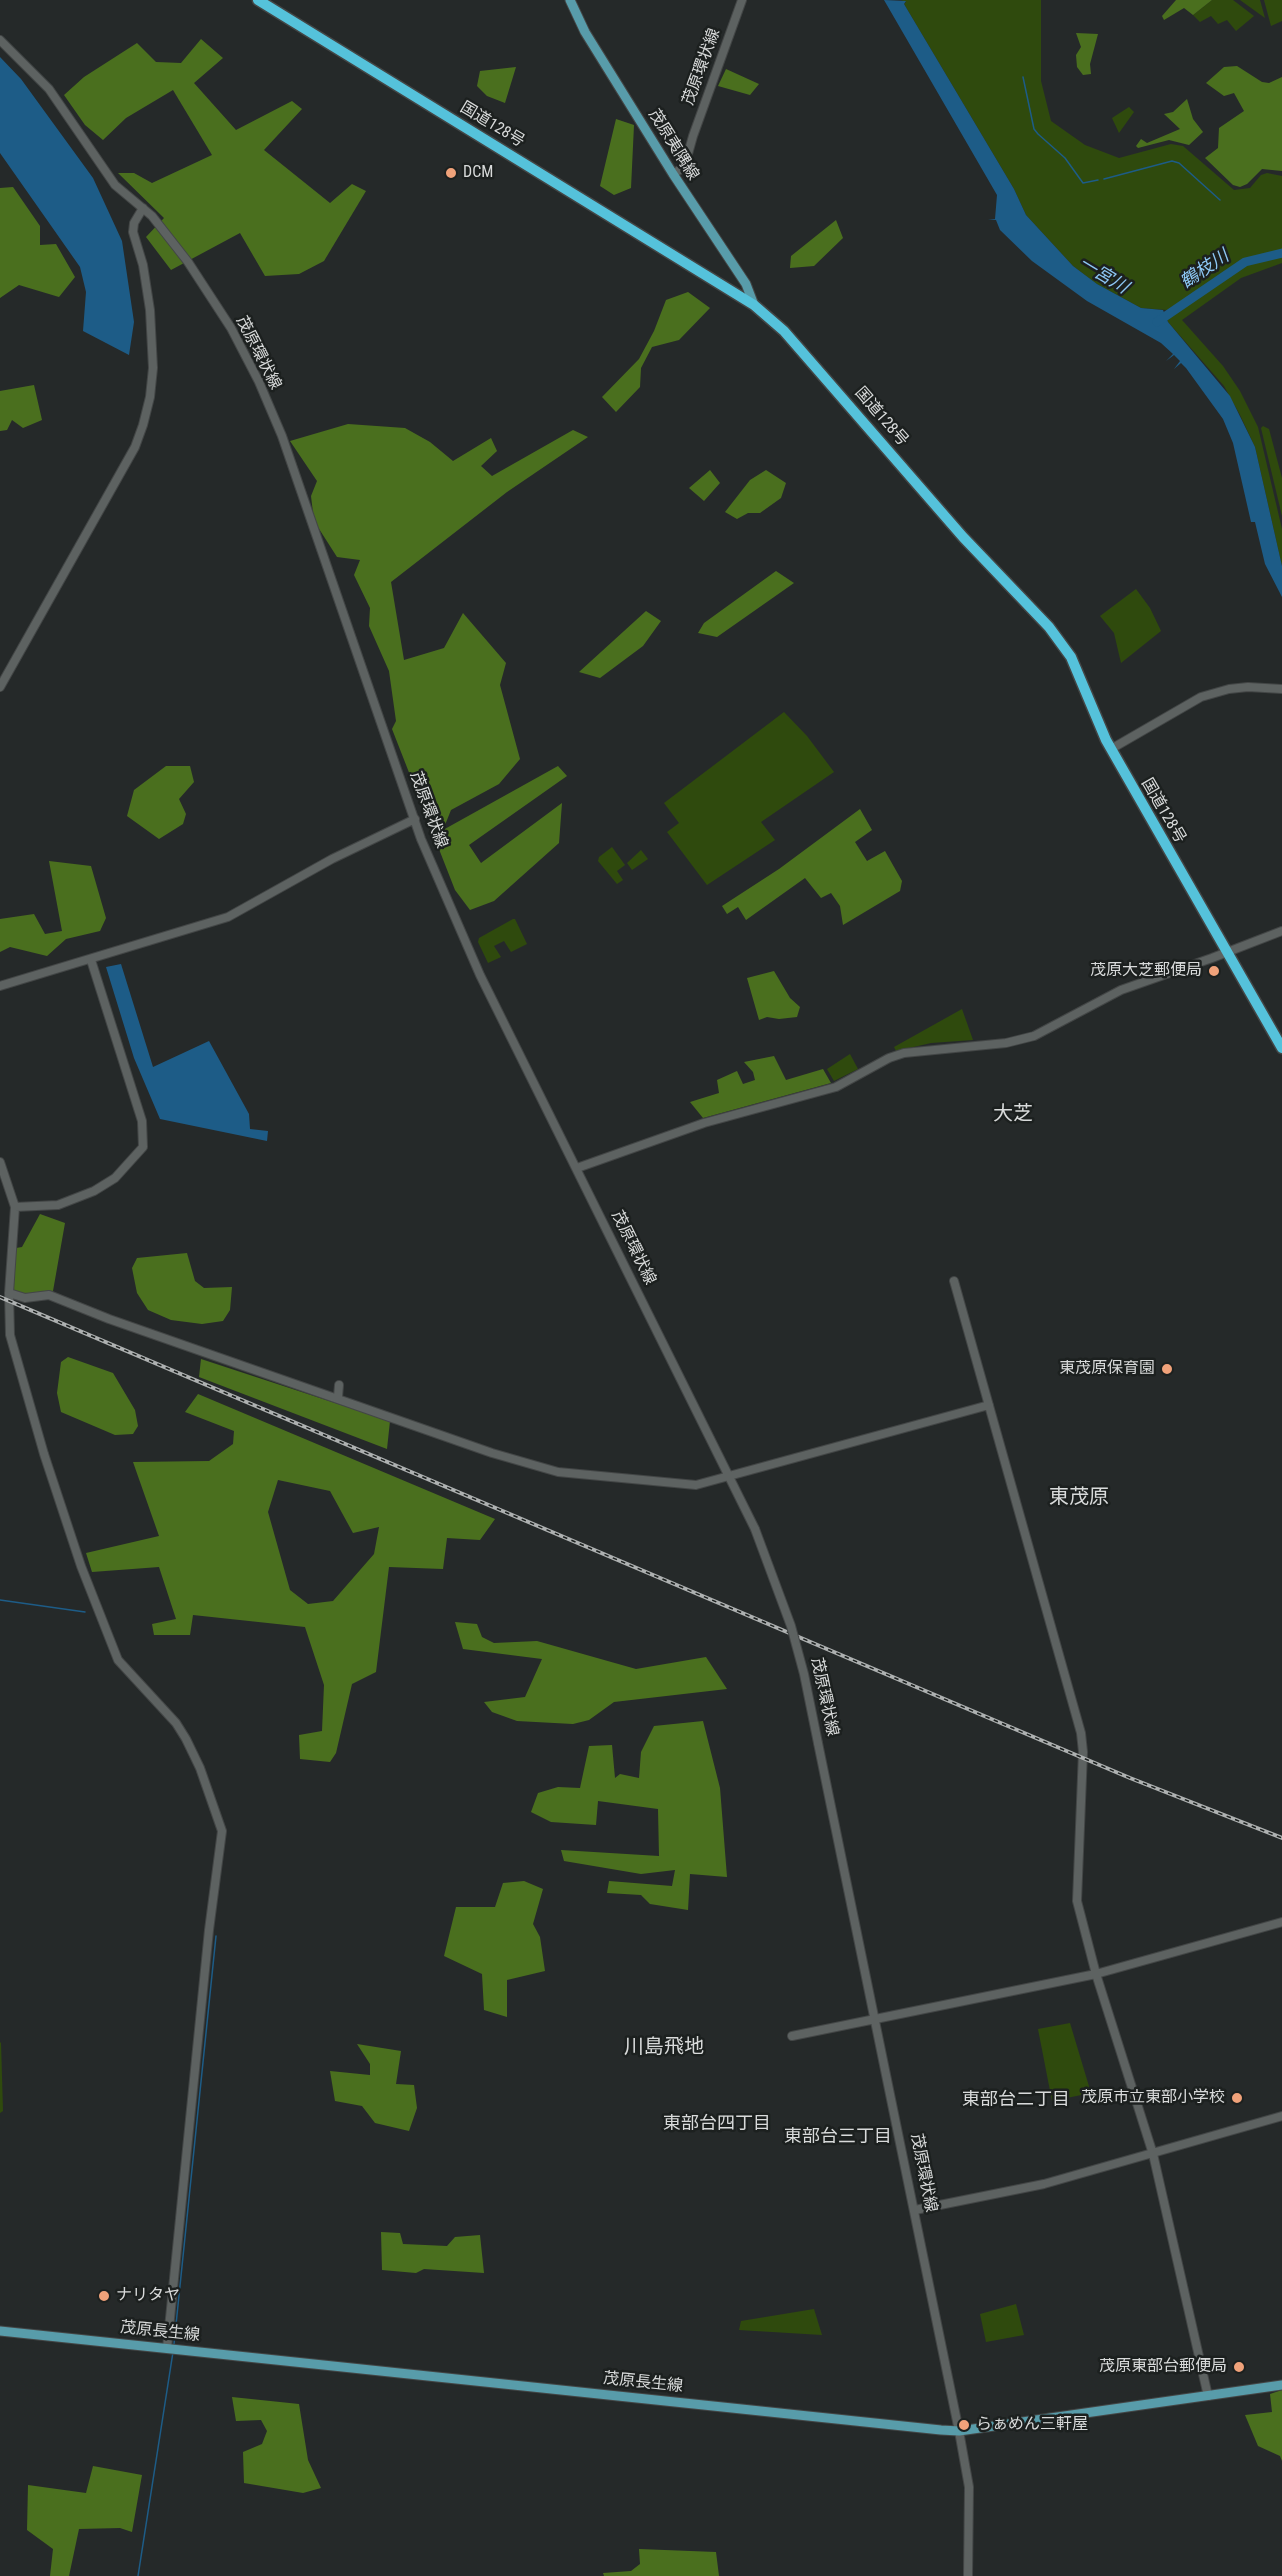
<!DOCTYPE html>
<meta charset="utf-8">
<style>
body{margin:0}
canvas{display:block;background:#252929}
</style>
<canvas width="1282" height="2576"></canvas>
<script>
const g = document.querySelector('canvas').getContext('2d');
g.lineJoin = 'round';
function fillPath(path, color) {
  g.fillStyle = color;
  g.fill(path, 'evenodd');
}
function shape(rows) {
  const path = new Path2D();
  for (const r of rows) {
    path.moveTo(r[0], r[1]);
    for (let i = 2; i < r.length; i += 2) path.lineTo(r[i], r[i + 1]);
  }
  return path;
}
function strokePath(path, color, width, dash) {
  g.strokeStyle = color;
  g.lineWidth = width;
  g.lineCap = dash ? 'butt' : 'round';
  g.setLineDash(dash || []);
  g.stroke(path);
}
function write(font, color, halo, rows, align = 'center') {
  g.font = font + ' "Roboto Condensed","Noto Sans JP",sans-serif';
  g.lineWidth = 5;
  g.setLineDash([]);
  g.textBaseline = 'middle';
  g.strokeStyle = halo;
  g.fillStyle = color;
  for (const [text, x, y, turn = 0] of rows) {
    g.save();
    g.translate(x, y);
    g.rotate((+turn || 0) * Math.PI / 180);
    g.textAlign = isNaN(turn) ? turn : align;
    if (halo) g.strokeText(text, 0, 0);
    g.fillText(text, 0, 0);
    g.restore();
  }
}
const green = shape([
 [901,0,1041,0,1041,81,1051,121,1085,145,1119,158,1171,144,1183,146,1234,190,1250,188,1261,175,1267,173,1282,176,1282,251,1246,260,1167,310,1141,308,1097,284,1073,266,1026,215,1014,189,904,4,906,2],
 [1212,0,1233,0,1254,16,1236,31,1227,20,1218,24,1211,16,1200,22,1193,15],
 [1240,0,1260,0,1265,18],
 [1264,0,1282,0,1282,21,1271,26],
 [1129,107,1134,112,1119,133,1112,118],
 [1282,254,1282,263,1241,278,1182,320,1223,366,1240,391,1258,427,1282,529,1282,566,1255,447,1240,415,1224,386,1168,322,1166,316,1246,263],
 [1263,426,1269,429,1282,478,1282,516,1261,428],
 [1136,589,1150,608,1161,631,1121,663,1114,633,1100,616],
 [784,712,807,736,834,772,761,822,775,840,707,885,667,832,679,823,664,803],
 [612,847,625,865,617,871,623,880,617,884,598,861,599,857],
 [641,850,648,859,632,870,627,863],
 [513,919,515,919,527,944,511,952,504,941,494,946,501,957,488,963,478,942,479,938],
 [962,1009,973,1040,931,1043,896,1051,894,1047],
 [850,1054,858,1069,834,1081,827,1069],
 [1070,2023,1091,2093,1052,2101,1038,2029],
 [1,2042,3,2111,0,2113,0,2043],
 [1016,2304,1024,2335,986,2342,980,2314],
 [814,2309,822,2335,739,2330,741,2321]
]);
const forest = shape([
 [1176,0,1212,0,1193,15,1184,8,1164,20,1162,16],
 [1076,33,1098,34,1090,64,1091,74,1083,75,1077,67,1076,55,1081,47],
 [201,39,223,58,194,83,236,130,292,101,302,109,264,150,330,203,352,184,366,191,324,261,299,274,265,276,240,233,171,270,146,237,164,218,118,173,134,173,152,183,212,155,173,90,126,118,103,140,85,125,64,95,84,77,137,43,156,62,181,63],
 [1237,66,1262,82,1269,83,1282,77,1282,171,1262,169,1247,184,1240,187,1233,185,1205,158,1218,148,1219,128,1244,111,1234,93,1224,96,1206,83,1224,67],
 [516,67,505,103,487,96,477,86,480,71],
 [726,69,759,84,750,95,718,86],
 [1187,99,1193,119,1203,132,1189,145,1169,140,1138,148,1136,146,1141,139,1147,143,1180,129,1164,114,1173,112],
 [616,119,634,125,631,188,614,195,600,186],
 [13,187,40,226,40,245,56,244,75,277,59,297,19,285,0,298,0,188],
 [836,220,843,238,814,266,790,268,791,256],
 [688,292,710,308,679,340,652,347,641,368,640,387,616,412,602,397,639,359,654,331,666,300],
 [34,385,42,420,23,428,12,420,7,430,0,431,0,391],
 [348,424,405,428,430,442,453,461,491,438,497,451,481,466,492,476,573,430,588,437,507,492,391,582,404,660,444,648,463,613,506,663,500,685,520,759,499,784,451,810,443,830,558,766,567,776,469,845,481,863,562,803,559,843,494,901,470,910,455,890,392,729,396,721,389,671,369,626,370,608,354,575,360,560,337,557,314,521,311,496,317,481,290,441],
 [710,470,720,483,704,501,689,488],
 [766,470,786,483,781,498,760,513,748,513,737,519,725,512,750,480],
 [776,571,794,583,717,637,698,633,704,623],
 [646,611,661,621,643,646,600,678,579,672],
 [166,766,190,766,194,782,179,799,186,814,183,824,159,839,127,816,134,790],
 [860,809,872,830,855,842,867,861,885,851,902,881,900,891,843,925,840,906,831,893,821,898,805,878,746,920,738,907,727,914,722,906,779,869],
 [49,861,91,866,106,918,100,931,66,939,47,956,10,947,0,952,0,919,34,914,45,934,62,931],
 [774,971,790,998,800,1007,797,1017,779,1019,767,1017,759,1020,747,978],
 [774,1056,786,1080,823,1069,831,1083,703,1118,690,1102,719,1093,717,1080,737,1071,743,1084,755,1080,753,1072,744,1062],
 [40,1214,65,1223,53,1291,34,1295,16,1294,13,1290,16,1248,22,1247],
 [187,1253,195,1281,204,1288,232,1287,230,1310,223,1321,202,1324,171,1320,148,1310,137,1293,132,1268,137,1258],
 [68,1357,113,1373,135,1410,138,1426,133,1434,115,1435,61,1412,57,1393,61,1362],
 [201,1359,390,1421,387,1449,199,1377],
 [198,1394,495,1519,480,1540,447,1538,443,1569,389,1567,376,1672,352,1684,336,1753,330,1762,300,1759,299,1735,322,1731,324,1685,305,1627,193,1615,190,1635,154,1635,152,1624,176,1619,159,1567,92,1572,86,1553,159,1536,133,1462,209,1461,233,1444,234,1431,185,1412],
 [278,1480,330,1491,353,1533,379,1527,374,1554,333,1601,308,1604,290,1590,268,1512],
 [455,1622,477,1624,482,1637,494,1643,537,1641,636,1669,706,1657,727,1689,614,1702,589,1720,573,1724,517,1721,492,1712,484,1702,525,1697,542,1659,463,1649],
 [703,1721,720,1788,727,1877,690,1874,688,1910,650,1904,641,1895,607,1893,609,1881,672,1886,675,1870,641,1874,564,1861,561,1850,659,1856,658,1809,598,1801,596,1825,551,1822,531,1812,538,1793,558,1787,580,1788,589,1746,612,1745,615,1778,620,1774,639,1778,641,1752,654,1726],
 [524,1881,543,1889,533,1924,540,1937,545,1971,507,1980,507,2017,484,2010,482,1974,444,1956,456,1907,495,1907,503,1883],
 [357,2044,401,2051,396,2084,414,2085,417,2108,409,2131,375,2123,362,2106,335,2101,330,2071,370,2075,370,2064],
 [381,2232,400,2233,403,2244,447,2246,455,2237,480,2235,484,2273,424,2269,416,2273,382,2270],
 [1282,2390,1282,2461,1280,2456,1258,2446,1245,2415,1272,2412,1270,2394],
 [232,2397,299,2404,308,2460,321,2488,303,2493,244,2483,243,2452,262,2444,267,2431,261,2420,236,2421],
 [93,2466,142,2475,132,2532,120,2528,79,2529,69,2576,50,2576,53,2549,27,2530,28,2485,86,2493],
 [639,2549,716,2552,719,2576,604,2576,603,2573,631,2571,640,2564]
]);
const water = shape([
 [884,0,906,1,904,4,1014,189,1026,215,1073,266,1097,284,1141,308,1163,310,1168,322,1230,396,1255,447,1282,566,1282,597,1265,564,1255,522,1251,522,1233,443,1223,419,1186,368,1181,363,1174,369,1180,361,1174,355,1166,361,1173,354,1161,343,1087,301,1032,261,1000,230,996,220,988,219,995,219,997,195],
 [0,57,21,79,93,178,122,241,134,322,129,355,83,331,86,292,80,267,0,153],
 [121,964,153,1067,209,1041,249,1114,250,1129,268,1131,267,1141,160,1119,134,1058,106,967]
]);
const stream = shape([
 [1023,77,1034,129,1038,134,1065,158,1083,183,1098,180],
 [1104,179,1172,161,1179,163,1220,200],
 [0,1600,85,1612],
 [174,2344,216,1936],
 [138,2576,173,2352]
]);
const river = shape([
 [1157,322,1245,262,1282,253]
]);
const secondary = shape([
 [0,40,49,89,115,185,152,216,188,262,231,328,259,382,282,436,421,839,480,975,755,1529],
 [673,174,681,169,686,161,693,136,742,0],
 [0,687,135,447,143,425,150,397,153,368,150,310,143,265,133,232,134,223,143,208],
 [1111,749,1201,697,1229,689,1248,687,1282,689],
 [0,986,228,917,332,859,415,819],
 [0,1162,15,1207,9,1293,10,1335,44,1454,81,1566,118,1660,176,1723,186,1739,200,1768,222,1831,209,1930,167,2348],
 [577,1168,704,1123,836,1087,889,1058,904,1053,1006,1043,1034,1036,1121,990,1212,958,1282,931],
 [15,1207,58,1205,94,1191,115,1178,143,1147,142,1121,91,960],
 [954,1281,1081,1733,1083,1752,1077,1901,1096,1974,1153,2154,1208,2396],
 [9,1293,25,1298,49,1295,109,1319,492,1453,558,1472,696,1485,989,1405],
 [338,1397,339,1385],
 [818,1743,959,2431,969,2487,968,2576],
 [792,2036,1096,1974,1282,1922],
 [915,2210,1044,2184,1282,2116]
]);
const primary = shape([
 [570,0,585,32,673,174,746,284,754,305],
 [0,2331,941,2430,959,2431,1282,2385]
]);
const highway = shape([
 [258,0,754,305,784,331,963,537,1049,627,1071,657,1106,740,1282,1048]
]);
const rail = shape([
 [0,1297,1130,1778,1282,1838]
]);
const secondaryBridge = shape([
 [755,1529,791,1626,804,1674,818,1743]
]);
const markers = [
 [451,173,6,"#f0a27a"],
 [1214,971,6,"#f0a27a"],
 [1167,1369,6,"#f0a27a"],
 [1237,2098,6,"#f0a27a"],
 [104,2296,6,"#f0a27a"],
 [1239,2367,6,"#f0a27a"],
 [964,2425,6,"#f0a27a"]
];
const streetNames = [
 ["茂原環状線",702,67,-70],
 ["国道128号",492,125,31],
 ["茂原夷隅線",673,145,58],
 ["茂原環状線",258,353,63],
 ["国道128号",881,417,49],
 ["茂原環状線",428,810,70],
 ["国道128号",1163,811,60],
 ["茂原環状線",633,1248,64],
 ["茂原環状線",824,1697,78],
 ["茂原環状線",923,2173,79],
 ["茂原長生線",160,2332,6],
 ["茂原長生線",643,2383,6]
];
const poiNames = [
 ["DCM",463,173,"left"],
 ["茂原大芝郵便局",1202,971],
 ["東茂原保育園",1155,1369],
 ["茂原市立東部小学校",1225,2098],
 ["ナリタヤ",116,2296,"left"],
 ["茂原東部台郵便局",1227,2367],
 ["らぁめん三軒屋",976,2425,"left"]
];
const waterNames = [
 ["鶴枝川",1205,270,-34],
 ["一宮川",1103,276,31]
];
const neighbourhoodNames = [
 ["東部台二丁目",1016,2100],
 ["東部台四丁目",717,2124],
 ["東部台三丁目",838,2137]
];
const quarterNames = [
 ["大芝",1013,1115],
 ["東茂原",1079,1498],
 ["川島飛地",664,2048]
];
fillPath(green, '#2f4a0d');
fillPath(forest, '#4a6f1e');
fillPath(water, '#1d5c87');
strokePath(stream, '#1d5c87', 1.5);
strokePath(river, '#1d5c87', 9);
strokePath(secondary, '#434646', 10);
strokePath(primary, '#434646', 11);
strokePath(highway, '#434646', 13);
strokePath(secondary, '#5d6261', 8);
strokePath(primary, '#589caa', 9);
strokePath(highway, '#55c2db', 10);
strokePath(rail, '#adb0b0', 4);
strokePath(rail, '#1c201f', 1.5, [4.5]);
strokePath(secondaryBridge, '#434646', 10, []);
strokePath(secondaryBridge, '#5d6261', 8);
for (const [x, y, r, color] of markers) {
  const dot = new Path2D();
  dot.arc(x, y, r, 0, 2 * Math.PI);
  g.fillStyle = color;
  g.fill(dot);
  strokePath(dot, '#1c201f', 2);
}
write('16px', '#d8dada', '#1c201f', streetNames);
write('16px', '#d8dada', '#1c201f', poiNames, 'right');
write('italic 18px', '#8dc7f4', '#1c201f', waterNames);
write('18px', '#d8dada', '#1c201f', neighbourhoodNames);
write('20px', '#d8dada', '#1c201f', quarterNames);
</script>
